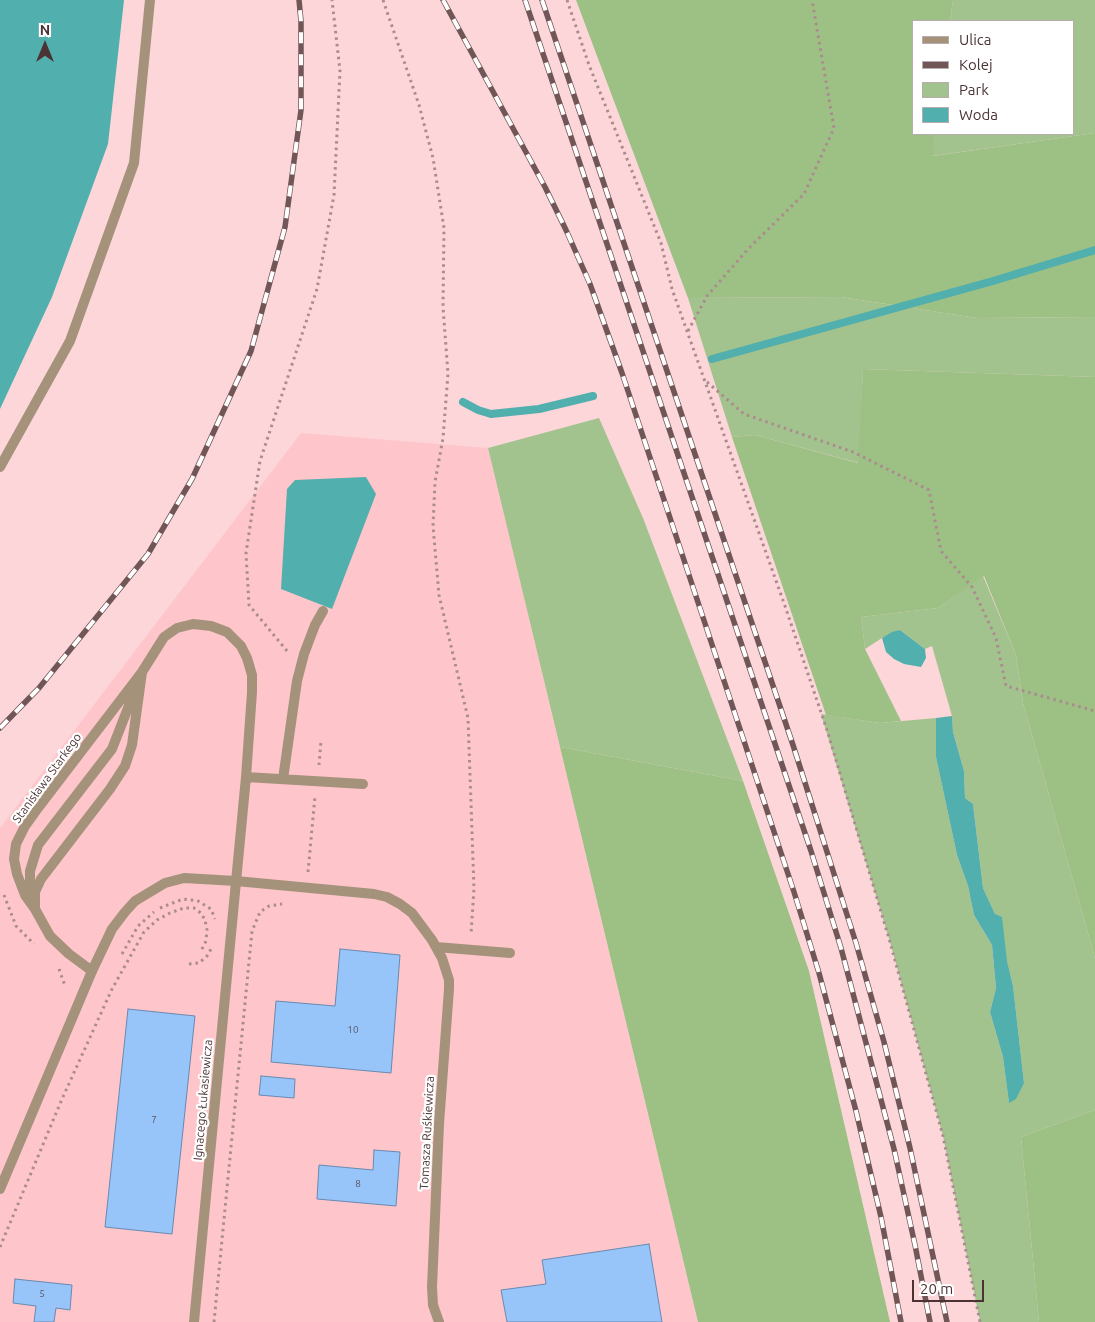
<!DOCTYPE html>
<meta charset="utf-8">
<style>
body{margin:0}
#map{position:relative;width:1095px;height:1322px;overflow:hidden;background:#fcd6d9;font-family:Ubuntu,sans-serif}
canvas{display:block}
.legend{position:absolute;left:912px;top:20px;width:162px;height:115px;box-sizing:border-box;background:#fff;border:1px solid #b7adae;margin:0;padding:6px 9px;list-style:none;font-size:15px;color:#4b3335}
.legend li{display:flex;align-items:center;gap:10px;height:25px}
.legend b{width:25px;border:1px solid #b7adae}
.north{position:absolute;left:20px;top:20px;width:50px;height:50px;-webkit-text-stroke:4px #fff;paint-order:stroke;rotate:0deg;font-size:14px;font-weight:700;line-height:20px;text-align:center;color:#4b3335}
.north::after{content:'';display:block;margin:auto;width:18px;height:22px;background:#4b3335;clip-path:polygon(50% 0,100% 100%,50% 72%,0 100%)}
.scale{position:absolute;left:912px;top:1280px;width:72px;height:22px;box-sizing:border-box;border:2px solid #4b3335;border-top:0;padding-left:6px;font-size:15px;line-height:18px;white-space:nowrap;color:#4b3335;-webkit-text-stroke:4px #fff;paint-order:stroke}
</style>
<div id="map">
<canvas width="1095" height="1322"></canvas>
<ul class="legend">
<li><b style="height:6px;background:#a5927b"></b>Ulica</li>
<li><b style="height:6px;background:#715658"></b>Kolej</li>
<li><b style="height:14px;background:#a3c38e"></b>Park</li>
<li><b style="height:14px;background:#51afad"></b>Woda</li>
</ul>
<div class="north">N</div>
<div class="scale">20 m</div>
</div>
<script>
const g = document.querySelector('canvas').getContext('2d');
g.lineJoin = 'round';
function fillPath(path, color) {
  g.fillStyle = color;
  g.fill(path, 'evenodd');
}
function shape(rows) {
  const path = new Path2D();
  for (const r of rows) {
    path.moveTo(r[0], r[1]);
    for (let i = 2; i < r.length; i += 2) path.lineTo(r[i], r[i + 1]);
  }
  return path;
}
function strokePath(path, color, width, dash) {
  g.strokeStyle = color;
  g.lineWidth = width;
  g.lineCap = dash ? 'butt' : 'round';
  g.setLineDash(dash || []);
  g.stroke(path);
}
function write(font, color, halo, rows, align = 'center') {
  g.font = font + ' Ubuntu,sans-serif';
  g.lineWidth = 4.5;
  g.setLineDash([]);
  g.textBaseline = 'middle';
  g.strokeStyle = halo;
  g.fillStyle = color;
  for (const [text, x, y, turn = 0] of rows) {
    g.save();
    g.translate(x, y);
    g.rotate((+turn || 0) * Math.PI / 180);
    g.textAlign = isNaN(turn) ? turn : align;
    if (halo) g.strokeText(text, 0, 0);
    g.fillText(text, 0, 0);
    g.restore();
  }
}
const built = shape([
 [301,433,488,448,698,1322,0,1322,0,828]
]);
const green = shape([
 [953,0,1095,0,1095,133,932,156,935,134,1074,134,1074,21,950,21],
 [841,297,977,318,1095,317,1095,377,863,369,859,463,755,435,732,437,688,298],
 [599,418,643,518,743,781,560,747,488,448],
 [983,576,1016,655,1023,703,1095,958,1095,1110,1021,1137,1039,1322,980,1322,943,1136,890,942,821,714,880,723,936,718,936,757,957,855,968,886,974,915,992,945,996,988,990,1012,1003,1057,1009,1102,1024,1083,1013,986,995,914,983,888,973,804,965,798,964,771,953,732,952,716,932,646,925,649,900,630,882,638,865,649,861,617,938,608]
]);
const forest = shape([
 [576,0,953,0,950,21,914,21,914,134,935,134,933,156,1095,133,1095,317,977,318,841,297,688,298],
 [863,369,1095,377,1095,958,1023,703,1016,655,984,576,938,608,861,617,865,649,901,721,880,723,826,715,732,437,755,435,858,463],
 [560,747,743,781,809,971,890,1322,698,1322],
 [1095,1110,1095,1322,1039,1322,1021,1137]
]);
const water = shape([
 [0,0,124,0,108,144,52,297,0,409],
 [366,477,376,494,332,609,281,589,287,489,295,480],
 [900,630,925,649,926,658,921,667,904,664,894,659,886,652,882,638,892,632],
 [952,716,953,732,964,771,965,798,973,804,983,888,995,914,1002,917,1007,961,1013,986,1024,1083,1016,1099,1009,1103,1003,1057,990,1012,996,988,992,945,974,915,968,886,957,855,936,757,936,718]
]);
const stream = shape([
 [712,359,993,281,1095,250],
 [463,402,478,410,491,414,539,409,593,396]
]);
const building = shape([
 [340,949,400,955,391,1073,271,1062,276,1001,335,1006,340,949],
 [128,1009,195,1016,172,1234,105,1227,128,1009],
 [261,1076,295,1079,294,1098,259,1095,261,1076],
 [374,1150,400,1152,396,1206,317,1199,319,1165,373,1170,374,1150],
 [649,1244,662,1322,507,1322,501,1290,546,1284,542,1260,649,1244],
 [15,1279,72,1285,70,1310,56,1308,54,1322,34,1322,36,1306,13,1303,15,1279]
]);
const path = shape([
 [383,0,419,105,433,158,444,228,443,307,448,374,443,438,435,482,433,526,439,595,468,718,474,889,471,934],
 [567,0,589,65,661,243,672,289,785,606,828,733,890,942,943,1136,980,1322],
 [688,331,707,296,749,248,804,194,834,128,812,0],
 [707,382,744,414,853,452,929,490,941,551,972,587,996,638,1006,686,1095,711],
 [287,651,249,605,246,553,260,461,317,289,334,195,340,71,332,0],
 [319,765,321,741],
 [308,872,315,796],
 [4,895,16,926,34,944],
 [160,908,183,899,198,901,211,909,215,919],
 [122,954,138,926,154,912],
 [189,964,199,963,207,956,211,949],
 [59,969,65,986],
 [0,1247,62,1099,112,989,144,932,157,920,170,913,184,908,194,908,201,913,205,920,207,930,206,941,201,951],
 [214,1322,252,931,260,912,269,906,282,904]
]);
const lane = shape([
 [0,467,70,341,134,163,150,0],
 [142,672,132,745,125,766,110,789,41,879,35,892,35,909,25,895,17,874,14,859,16,844,25,826,35,812,142,672],
 [246,777,363,784],
 [283,779,297,681,304,654,315,625,323,611],
 [236,881,374,894,387,897,400,904,412,913,432,940,442,958,449,980,449,989,439,1124,432,1287,433,1305,439,1322],
 [436,947,510,953],
 [92,971,69,954,50,936,35,909,30,892,30,871,38,845,112,749,142,672,164,637,177,628,193,624,211,626,227,632,241,646,247,658,252,675,252,692,246,777,194,1322]
]);
const street = shape([
 [0,1189,92,971,112,929,125,912,135,901,165,883,184,878,236,881]
]);
const rail = shape([
 [443,0,545,187,566,230,590,284,622,373,794,892,819,973,856,1111,881,1217,901,1322],
 [525,0,811,851,841,948,894,1149,915,1245,930,1322],
 [542,0,793,745,856,943,884,1042,910,1148,947,1322],
 [0,728,39,688,148,554,192,479,251,351,285,227,301,110,301,21,299,0]
]);
const numberNames = [
 ["10",353,1030],
 ["7",154,1120],
 ["8",358,1184],
 ["5",42,1294]
];
const streetNames = [
 ["Stanisława Starkego",47,778,-54],
 ["Ignacego Łukasiewicza",203,1100,-85],
 ["Tomasza Ruśkiewicza",427,1133,-87]
];
fillPath(built, '#fec6ca');
fillPath(green, '#a3c38e');
fillPath(forest, '#9dc085');
fillPath(water, '#51afad');
strokePath(stream, '#51afad', 8);
fillPath(building, '#97c4f9');
strokePath(building, '#698ab1', 1);
strokePath(path, '#ab8b8e', 3, [2.5, 4]);
strokePath(lane, '#a5927b', 10);
strokePath(street, '#a5927b', 10);
strokePath(rail, '#715658', 5.5);
strokePath(rail, '#fff', 4, [11]);
write('10px', '#5e5766', null, numberNames);
write('12px', '#4b3335', '#fff', streetNames);
</script>
